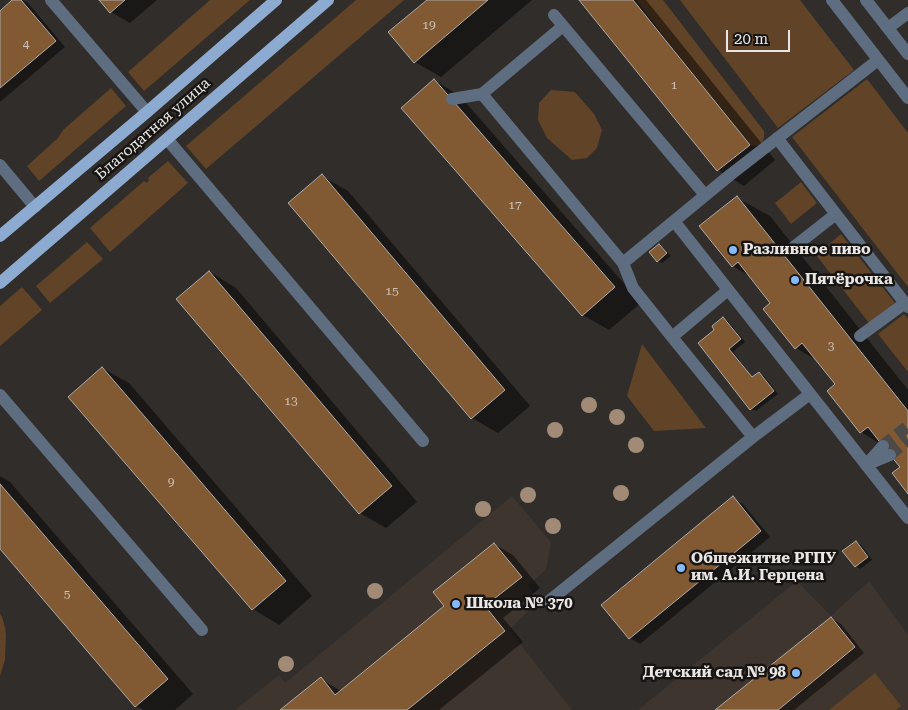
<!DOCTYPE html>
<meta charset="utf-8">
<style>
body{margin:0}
#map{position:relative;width:908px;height:710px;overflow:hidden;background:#302d2a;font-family:"Roboto Serif",serif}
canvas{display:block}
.scale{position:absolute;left:726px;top:30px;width:64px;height:22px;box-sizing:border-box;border:2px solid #e9e6e4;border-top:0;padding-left:6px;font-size:15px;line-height:18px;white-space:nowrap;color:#e9e6e4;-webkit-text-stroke:4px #171514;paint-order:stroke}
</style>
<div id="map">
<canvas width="908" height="710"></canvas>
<div class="scale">20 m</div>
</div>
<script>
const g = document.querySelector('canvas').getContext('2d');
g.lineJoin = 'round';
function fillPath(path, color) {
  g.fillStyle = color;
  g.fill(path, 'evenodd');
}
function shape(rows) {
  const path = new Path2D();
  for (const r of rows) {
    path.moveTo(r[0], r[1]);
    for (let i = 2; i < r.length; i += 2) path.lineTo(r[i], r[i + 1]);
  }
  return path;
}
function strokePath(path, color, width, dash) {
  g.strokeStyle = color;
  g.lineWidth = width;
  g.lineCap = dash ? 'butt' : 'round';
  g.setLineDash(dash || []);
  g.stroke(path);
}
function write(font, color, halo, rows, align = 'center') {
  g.font = font + ' "Roboto Serif",serif';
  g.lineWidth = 5;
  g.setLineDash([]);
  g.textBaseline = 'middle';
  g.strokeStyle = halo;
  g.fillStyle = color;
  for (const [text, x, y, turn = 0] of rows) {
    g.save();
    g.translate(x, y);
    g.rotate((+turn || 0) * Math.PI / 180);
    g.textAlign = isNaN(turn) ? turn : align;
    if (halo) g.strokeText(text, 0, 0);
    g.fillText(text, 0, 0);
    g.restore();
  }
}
const built = shape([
 [512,496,551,542,546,570,528,585,532,592,533,601,531,608,509,630,572,710,235,710,279,675,285,683],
 [797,581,831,616,869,581,908,635,908,710,638,710]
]);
const green = shape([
 [210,0,250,0,144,91,128,72],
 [356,0,404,0,206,169,186,146],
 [636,0,663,0,764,131,764,138,761,145,753,146,747,144],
 [680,0,800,0,854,70,778,128],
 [867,79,908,133,908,287,792,137],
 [111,88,126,106,39,181,27,166,58,138,63,130],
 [551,90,575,92,594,114,602,130,597,148,587,158,572,160,547,138,538,120,539,103],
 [168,161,188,183,110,252,90,228,144,181,147,183,149,180,148,178],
 [801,182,817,203,791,224,775,203],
 [841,234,895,303,869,323,816,255],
 [87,242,103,259,50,303,36,286],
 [22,287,42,310,0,346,0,306],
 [904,314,908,319,908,372,878,334],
 [642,344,706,428,654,431,627,396],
 [0,614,2,617,5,627,6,635,5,660,0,676],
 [875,673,901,706,896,710,829,710]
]);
const shadow = shape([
 [14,0,23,0,28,3,65,47,0,102,0,12],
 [101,0,157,0,130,23,111,12],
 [429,0,532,0,441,77,415,62],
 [581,0,646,0,775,160,744,186,718,170],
 [434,80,460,96,641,303,609,330,583,315,403,108],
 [322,176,348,191,530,406,498,433,472,418],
 [737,198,770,216,908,390,908,492,902,468,884,446,861,432,828,391,837,384,818,361,796,348,772,303,751,277,733,266],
 [659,245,664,248,671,256,662,263,658,261],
 [210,272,236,288,417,502,386,528,360,513],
 [724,319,728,321,745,342,733,352,753,378,759,373,764,376,778,394,756,411,751,409,716,330],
 [102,368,129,383,312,596,279,625,253,609,70,397],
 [0,476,10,482,193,694,175,710,144,710,136,706,0,547],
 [733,498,743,504,770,537,640,644,630,638],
 [856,542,861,545,872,560,860,569,856,566],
 [494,544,513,555,540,588,503,618,523,642,439,710,282,710,321,679,341,691,446,607],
 [831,618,841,624,864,653,794,710,717,710]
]);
const building = shape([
 [12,0,21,0,56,41,0,88,0,11,12,0],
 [99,0,125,0,110,13,99,0],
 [427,0,488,0,414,63,388,32,427,0],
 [579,0,633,0,750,145,717,171,579,0],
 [434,79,615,287,582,316,401,108,434,79],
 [322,174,505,390,471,419,288,203,322,174],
 [737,196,908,411,908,494,892,473,900,467,890,455,868,427,860,433,827,391,835,384,802,343,795,349,763,309,770,303,738,262,732,267,699,226,737,196],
 [659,244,667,253,657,262,649,252,659,244],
 [209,271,392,486,359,514,176,299,209,271],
 [723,317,741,339,729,349,752,377,759,372,774,391,750,410,698,343,714,330,712,326,723,317],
 [102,367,286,581,252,610,68,397,102,367],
 [0,484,168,679,135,707,0,549,0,484],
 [733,496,761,531,629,639,601,605,733,496],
 [856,541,868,557,855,567,842,551,856,541],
 [494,543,522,577,485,606,505,631,407,710,280,710,321,677,335,695,444,606,433,592,494,543],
 [831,617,855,647,778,710,715,710,831,617]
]);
const minorTunnel = shape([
 [883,446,908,426],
 [890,455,908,439]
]);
const minor = shape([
 [51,0,147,112],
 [832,0,908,98],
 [866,0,908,54],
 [554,15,705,195],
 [888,28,908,13],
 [482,94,623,263,730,175,878,60],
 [452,99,482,94,563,26],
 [777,138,908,307],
 [167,139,423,441],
 [0,165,35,207],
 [674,221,908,518],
 [790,250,836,214],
 [623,263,633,288,672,337],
 [728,290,672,337,753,437],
 [860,336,905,303],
 [0,395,202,630],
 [883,446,866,465,890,455],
 [549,601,753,437,810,394]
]);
const major = shape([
 [0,236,147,112,276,0],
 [0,283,328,0]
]);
const trees = [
 [589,405],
 [617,417],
 [555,430],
 [636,445],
 [621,493],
 [528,495],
 [483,509],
 [553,526],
 [375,591],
 [286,664]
];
const markers = [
 [733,250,5,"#86bbfb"],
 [795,280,5,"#86bbfb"],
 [681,568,5,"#86bbfb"],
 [456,604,5,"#86bbfb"],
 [796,673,5,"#86bbfb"]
];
const numberNames = [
 ["19",429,25],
 ["4",26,44],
 ["1",674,85],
 ["17",515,205],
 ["15",392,291],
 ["3",831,346],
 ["13",291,401],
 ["9",171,482],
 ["5",67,594]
];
const streetNames = [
 ["Благодатная улица",153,129,-41]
];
const poiNames = [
 ["Разливное пиво",743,250],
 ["Пятёрочка",805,280],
 ["Общежитие РГПУ",691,559],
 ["им. А.И. Герцена",691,576],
 ["Школа № 370",466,604],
 ["Детский сад № 98",786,673,"right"]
];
fillPath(built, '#3e352e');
fillPath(green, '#614327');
fillPath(shadow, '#0007');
fillPath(building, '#815933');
strokePath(building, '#afaba7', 1);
strokePath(minorTunnel, '#4c4946', 12, [12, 6]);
strokePath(minor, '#5e6d7f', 12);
strokePath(major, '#8dabd0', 12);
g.fillStyle = '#a28b76';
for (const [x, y] of trees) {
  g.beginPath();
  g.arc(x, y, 8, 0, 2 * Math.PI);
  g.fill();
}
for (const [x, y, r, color] of markers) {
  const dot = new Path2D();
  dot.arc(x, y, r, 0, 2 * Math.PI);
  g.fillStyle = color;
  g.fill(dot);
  strokePath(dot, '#171514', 2);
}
write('12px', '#cfc3b8', null, numberNames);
write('15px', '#e9e6e4', '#171514', streetNames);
write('bold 15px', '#e9e6e4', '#171514', poiNames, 'left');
</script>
